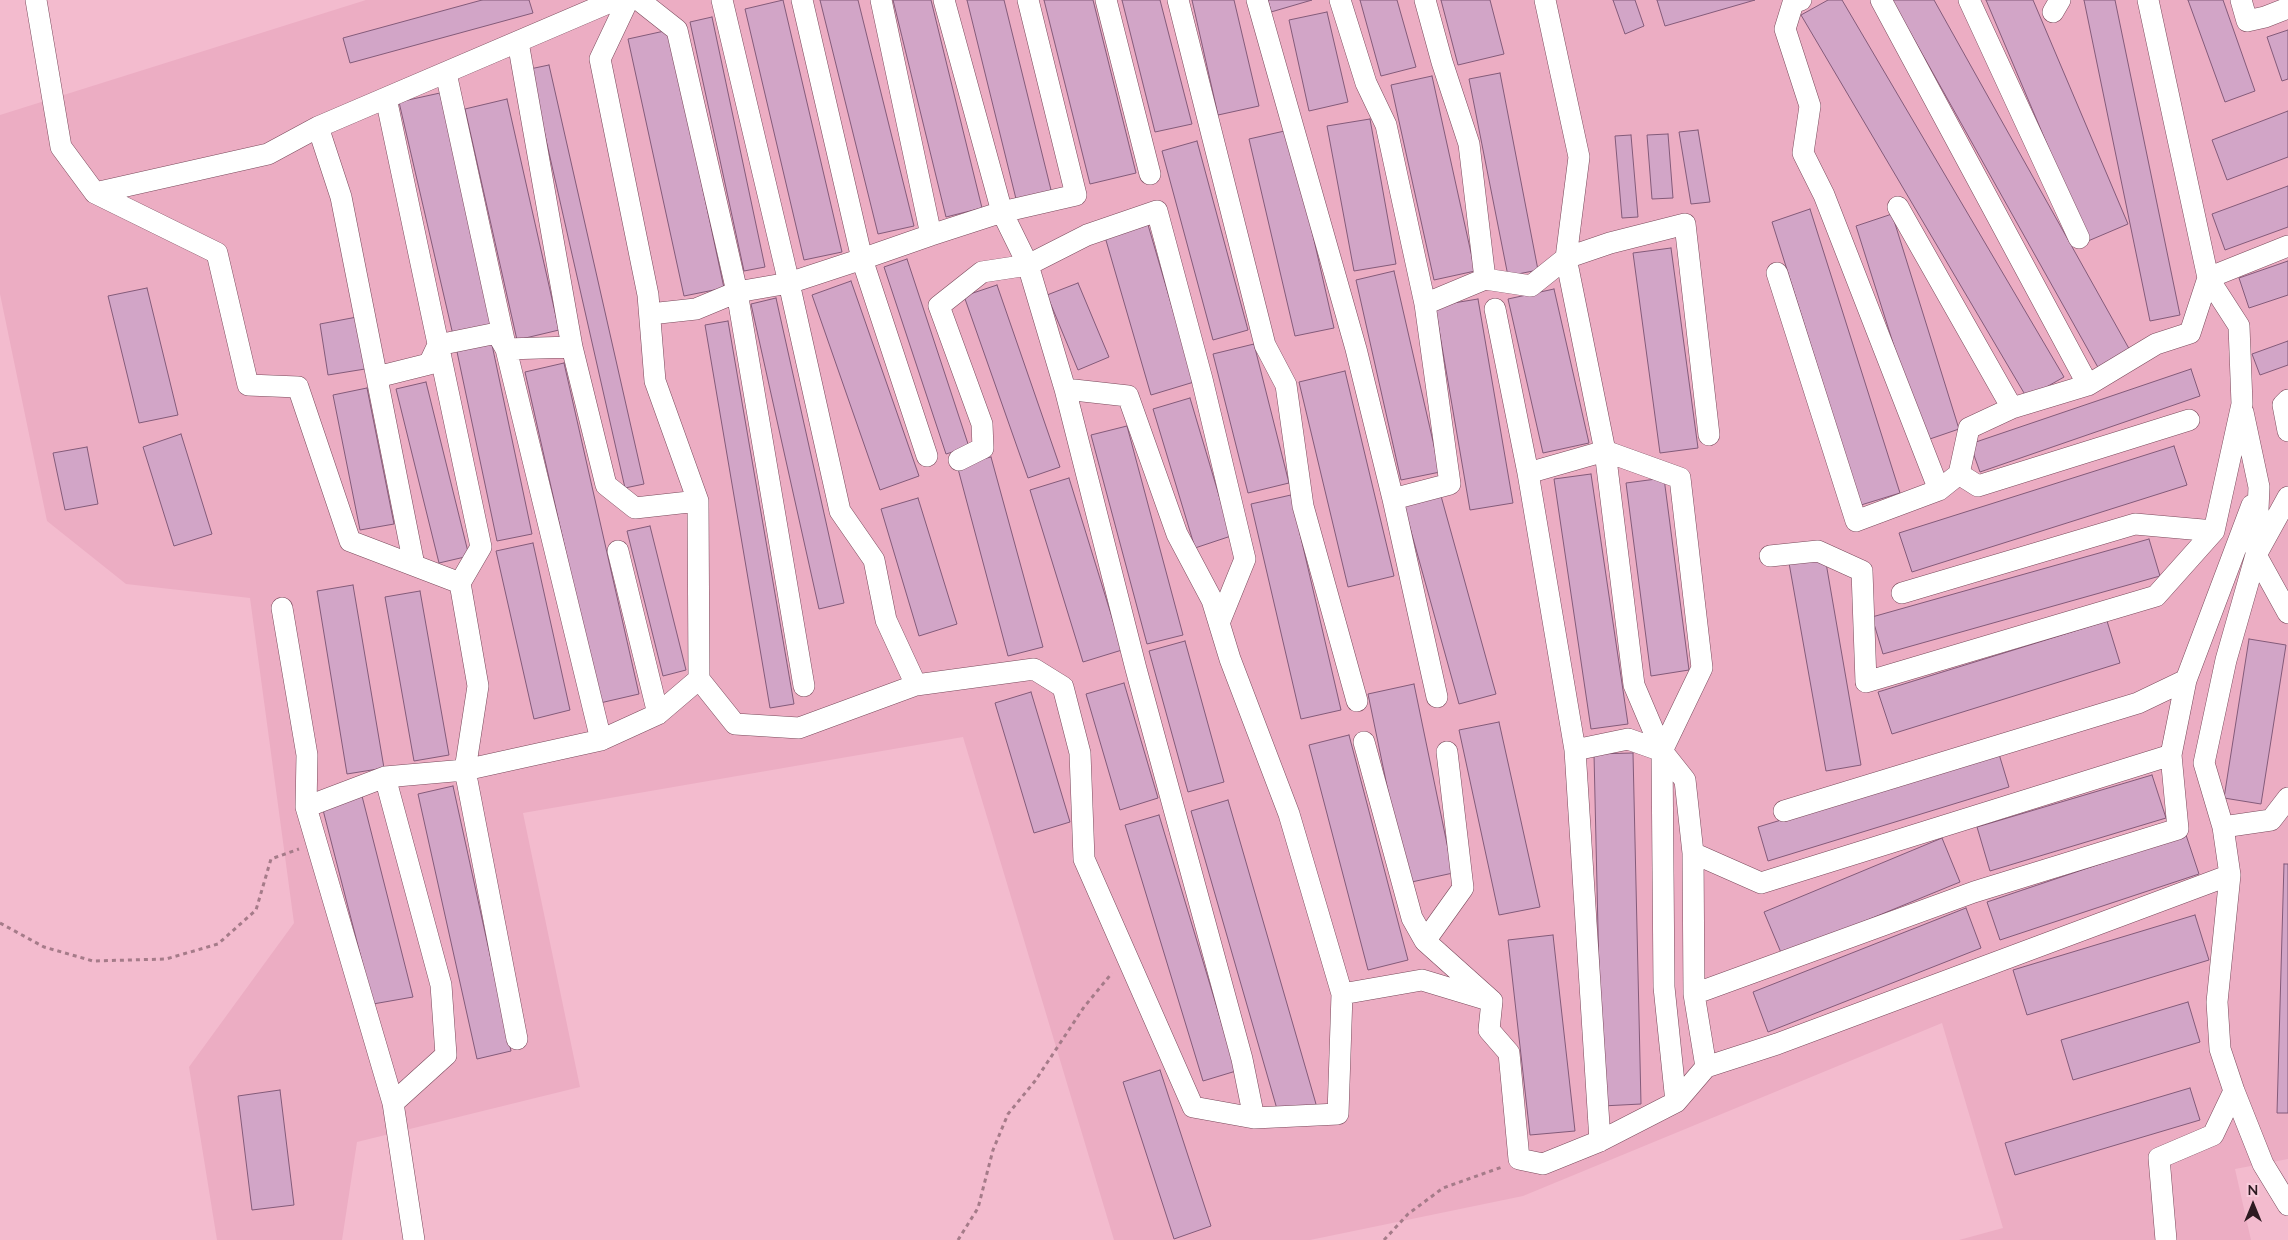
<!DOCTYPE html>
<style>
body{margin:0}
#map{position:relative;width:2288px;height:1240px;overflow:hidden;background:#f3bbce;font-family:Lato,sans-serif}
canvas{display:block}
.north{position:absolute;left:2228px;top:1180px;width:50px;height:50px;-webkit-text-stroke:4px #f9cbdb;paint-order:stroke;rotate:0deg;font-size:14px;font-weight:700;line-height:20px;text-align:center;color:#2e1a21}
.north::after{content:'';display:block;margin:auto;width:18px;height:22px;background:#2e1a21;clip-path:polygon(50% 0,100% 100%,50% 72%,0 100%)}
</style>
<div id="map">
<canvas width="2288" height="1240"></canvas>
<div class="north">N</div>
</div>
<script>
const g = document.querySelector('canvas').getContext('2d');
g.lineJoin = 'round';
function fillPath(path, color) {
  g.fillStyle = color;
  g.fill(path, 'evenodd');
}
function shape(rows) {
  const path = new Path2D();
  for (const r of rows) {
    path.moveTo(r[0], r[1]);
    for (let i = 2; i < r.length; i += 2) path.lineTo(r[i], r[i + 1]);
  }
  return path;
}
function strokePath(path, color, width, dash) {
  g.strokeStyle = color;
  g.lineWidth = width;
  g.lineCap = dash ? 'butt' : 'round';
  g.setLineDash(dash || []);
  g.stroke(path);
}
const built = shape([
 [366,0,2288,0,2288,1159,2235,1169,2251,1240,1959,1240,2003,1228,1942,1023,1523,1196,1310,1240,1114,1240,963,737,523,813,580,1087,357,1142,342,1240,217,1240,189,1067,294,923,250,598,126,584,47,521,0,294,0,115]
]);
const building = shape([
 [482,0,529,0,533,13,350,63,343,38,482,0],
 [783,0,842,252,804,260,745,9,783,0],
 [820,0,858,0,914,226,878,234,820,0],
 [893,0,931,0,982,208,946,217,893,0],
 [967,0,1004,0,1053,198,1018,207,967,0],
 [1044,0,1093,0,1136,173,1090,184,1044,0],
 [1122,0,1160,0,1192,124,1155,132,1122,0],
 [1192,0,1234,0,1259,106,1218,115,1192,0],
 [1268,0,1312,0,1271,12,1268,0],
 [1360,0,1397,0,1416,67,1381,76,1360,0],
 [1441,0,1490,0,1504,54,1458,65,1441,0],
 [1613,0,1635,0,1644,26,1625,34,1613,0],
 [1657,0,1755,0,1665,26,1657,0],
 [1828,0,1842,0,2064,377,2027,398,1801,15,1828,0],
 [1892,0,1934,0,2132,354,2100,371,1892,0],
 [1986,0,2033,0,2128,224,2088,241,1986,0],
 [2084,0,2115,0,2180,315,2150,321,2084,0],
 [2188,0,2223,0,2255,91,2225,102,2188,0],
 [1327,12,1348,102,1309,111,1289,20,1327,12],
 [712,17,765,267,744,271,690,22,712,17],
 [669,30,724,288,684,296,628,39,669,30],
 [2288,30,2288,79,2282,81,2267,37,2288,30],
 [549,65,644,484,625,488,530,69,549,65],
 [1500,73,1538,270,1508,276,1469,79,1500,73],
 [1432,76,1475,271,1434,280,1391,85,1432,76],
 [440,93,494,325,453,335,399,102,440,93],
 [507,99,559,330,517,340,465,109,507,99],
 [2288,111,2288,157,2227,180,2212,140,2288,111],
 [1370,119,1396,264,1354,271,1327,126,1370,119],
 [1289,130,1334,328,1295,336,1249,139,1289,130],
 [1698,130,1710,202,1691,204,1679,132,1698,130],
 [1668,134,1673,198,1652,199,1647,135,1668,134],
 [1631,135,1638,217,1622,218,1615,136,1631,135],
 [1197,141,1248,330,1213,340,1162,151,1197,141],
 [2288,186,2288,227,2225,250,2212,214,2288,186],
 [1810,209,1900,493,1861,505,1772,222,1810,209],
 [1892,214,1959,429,1924,441,1856,226,1892,214],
 [1146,218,1194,382,1151,395,1103,230,1146,218],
 [1671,248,1698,448,1660,453,1633,253,1671,248],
 [907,259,969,447,946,454,884,267,907,259],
 [2288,261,2288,295,2249,308,2239,278,2288,261],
 [1394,271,1440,472,1401,480,1356,280,1394,271],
 [851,281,919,476,880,490,812,295,851,281],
 [1078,283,1109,357,1078,370,1047,295,1078,283],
 [997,285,1060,467,1028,478,964,296,997,285],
 [147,288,178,415,139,423,108,296,147,288],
 [1554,289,1589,443,1543,453,1508,299,1554,289],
 [776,298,844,603,819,609,751,304,776,298],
 [1478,299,1513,503,1470,510,1435,306,1478,299],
 [357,317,365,369,328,375,320,324,357,317],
 [728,321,794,704,770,708,705,325,728,321],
 [491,340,532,534,497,541,456,347,491,340],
 [2288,341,2288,365,2260,375,2252,354,2288,341],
 [1254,344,1289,483,1248,493,1213,354,1254,344],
 [564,363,639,694,600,703,525,372,564,363],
 [2191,369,2200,396,1980,472,1970,444,2191,369],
 [1345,371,1394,576,1348,587,1299,382,1345,371],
 [426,382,469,556,439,563,396,389,426,382],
 [367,388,394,524,360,530,333,395,367,388],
 [1190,398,1231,536,1195,548,1153,409,1190,398],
 [1127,426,1183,635,1147,644,1091,435,1127,426],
 [181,434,212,534,174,546,143,447,181,434],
 [2174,446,2187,485,1912,572,1899,533,2174,446],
 [87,447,98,504,65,510,53,453,87,447],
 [991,457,1043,647,1008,656,957,465,991,457],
 [1591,474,1628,724,1591,729,1554,479,1591,474],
 [1069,478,1122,650,1083,662,1030,490,1069,478],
 [1664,478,1689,670,1651,676,1626,483,1664,478],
 [1291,495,1341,710,1301,719,1251,504,1291,495],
 [1441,496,1496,694,1459,704,1404,506,1441,496],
 [918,498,957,624,919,636,881,509,918,498],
 [650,526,686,670,663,676,627,531,650,526],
 [2149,539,2160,576,1883,654,1872,617,2149,539],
 [533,543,570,710,534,719,496,551,533,543],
 [1825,557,1861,765,1826,771,1789,563,1825,557],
 [353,585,384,768,347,774,317,591,353,585],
 [420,591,449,755,414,761,385,597,420,591],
 [2107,621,2120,663,1892,734,1878,692,2107,621],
 [2249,639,2286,645,2261,804,2224,798,2249,639],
 [1185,641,1224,782,1188,792,1149,651,1185,641],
 [1124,683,1158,798,1120,810,1086,694,1124,683],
 [1414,684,1453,873,1407,883,1368,694,1414,684],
 [1031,692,1070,822,1034,833,995,703,1031,692],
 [1499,722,1540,907,1499,915,1459,730,1499,722],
 [1349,735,1408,960,1368,970,1309,745,1349,735],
 [1633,753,1641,1104,1602,1106,1594,754,1633,753],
 [1999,754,2009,787,1768,861,1758,827,1999,754],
 [2152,775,2166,818,1990,871,1977,827,2152,775],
 [453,786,511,1051,477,1059,418,794,453,786],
 [362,796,413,997,373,1004,322,806,362,796],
 [1228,800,1316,1104,1279,1116,1191,811,1228,800],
 [1159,815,1236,1071,1203,1081,1125,825,1159,815],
 [2186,835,2199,874,2000,940,1987,902,2186,835],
 [1942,838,1960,882,1782,955,1764,912,1942,838],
 [2284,864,2288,864,2288,1113,2277,1113,2284,864],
 [1966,908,1981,948,1768,1032,1753,992,1966,908],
 [2195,915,2209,960,2027,1015,2013,970,2195,915],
 [1553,935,1575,1131,1530,1135,1508,940,1553,935],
 [2188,1002,2200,1042,2073,1080,2061,1040,2188,1002],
 [1160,1070,1211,1226,1174,1239,1123,1082,1160,1070],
 [2190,1088,2200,1120,2015,1175,2005,1143,2190,1088],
 [280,1090,294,1205,252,1210,238,1096,280,1090]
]);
const path = shape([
 [0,923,44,947,93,961,166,959,218,944,256,910,271,859,299,849],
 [958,1240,978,1208,993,1150,1008,1114,1035,1081,1084,1007,1112,973],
 [1384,1240,1408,1214,1443,1188,1502,1167]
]);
const minor = shape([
 [36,0,61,147,95,193,217,253,248,385,298,387,350,541,460,583],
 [628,0,600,59,648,295,655,381,698,501,699,679,735,724,799,728,916,685,1034,669,1063,687,1080,753,1084,859,1193,1107,1254,1118,1242,1059,1136,669,1065,389],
 [639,0,677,30,737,292,804,686],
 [722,0,789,283,862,259,927,456],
 [802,0,862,259,931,235],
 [881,0,931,235,1002,212,1076,195,1028,0],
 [944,0,1002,212,1028,265,1065,389,1128,396,1177,534,1212,600,1230,659,1289,814,1342,994,1338,1114,1254,1118],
 [1106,0,1150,174],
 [1178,0,1265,345,1286,385,1303,506,1357,701],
 [1257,0,1356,349,1393,499],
 [1340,0,1366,83,1386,125,1425,304,1450,484,1393,499,1437,697],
 [1425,0,1442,62,1469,144,1485,279,1425,304],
 [1801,0,1793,3,1785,29,1810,106,1803,153,1824,195,1939,490,1959,474,1978,486,2189,420],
 [1881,0,2088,385],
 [1969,0,2079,238],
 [2241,0,2247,21,2265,17,2288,8],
 [2053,12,2060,0],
 [518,42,572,347,606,485,635,508,698,501],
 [446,73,506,349,601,740],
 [386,98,481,547,460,583,478,686,465,770,517,1039],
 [318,127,341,197,414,565],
 [95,193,268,154,318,127,615,0],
 [1898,207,2012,408],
 [1777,273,1856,521,1939,490],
 [1485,279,1531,286,1566,258,1610,243,1685,224,1709,435],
 [1495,309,1528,473,1575,750,1600,1141],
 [650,314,696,309,737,292,789,283,840,511,874,560,886,620,916,685],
 [377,377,429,364,438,345,497,333,506,349,572,347],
 [2288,400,2283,405,2288,431],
 [2243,412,2259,487,2256,555,2226,660,2204,763,2223,827,2230,875,2217,1002,2220,1049,2234,1091,2263,1164,2288,1205],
 [959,460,983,448,982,424,939,306,982,272,1028,265,1087,235,1157,211,1202,379,1245,559,1219,623],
 [1528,473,1605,451,1566,258,1579,157,1545,0],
 [1959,474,1969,428,2012,408,2088,385,2156,344,2190,333,2208,278,2288,246],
 [2288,497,2256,555,2288,613],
 [618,551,658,714],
 [1770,556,1818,551,1862,571,1866,682,2156,596,2214,531],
 [1902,593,2135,524,2214,531,2242,404,2239,326,2208,278,2148,0],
 [282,608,307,755,306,807,393,1103],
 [1364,742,1412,918,1425,941],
 [1575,750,1628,739,1662,751,1664,987,1676,1102],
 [1662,751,1634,685,1605,451,1680,478,1702,668,1662,751,1685,780,1693,853],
 [1447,752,1463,888,1425,941,1492,1001,1489,1030,1509,1053,1519,1159,1543,1164,1600,1141,1676,1102,1706,1067,1777,1044,2230,875],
 [2171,755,2186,680],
 [385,777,441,985,446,1055,393,1103,414,1240],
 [306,807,385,777,465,770,601,740,658,714,699,679],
 [1784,811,2138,703,2186,680,2252,505],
 [2223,827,2271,820,2288,798],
 [1342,994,1422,980,1485,999],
 [1694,994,1974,892,2178,829,2171,755,1761,883,1693,853,1694,994,1706,1067],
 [2166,1240,2159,1158,2213,1135,2234,1091]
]);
fillPath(built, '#ecadc3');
fillPath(building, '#d2a5c7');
strokePath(building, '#845b7a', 1);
strokePath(minor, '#7a4a5c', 22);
strokePath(path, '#a57b89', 3, [4, 4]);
strokePath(minor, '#fff', 21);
</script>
